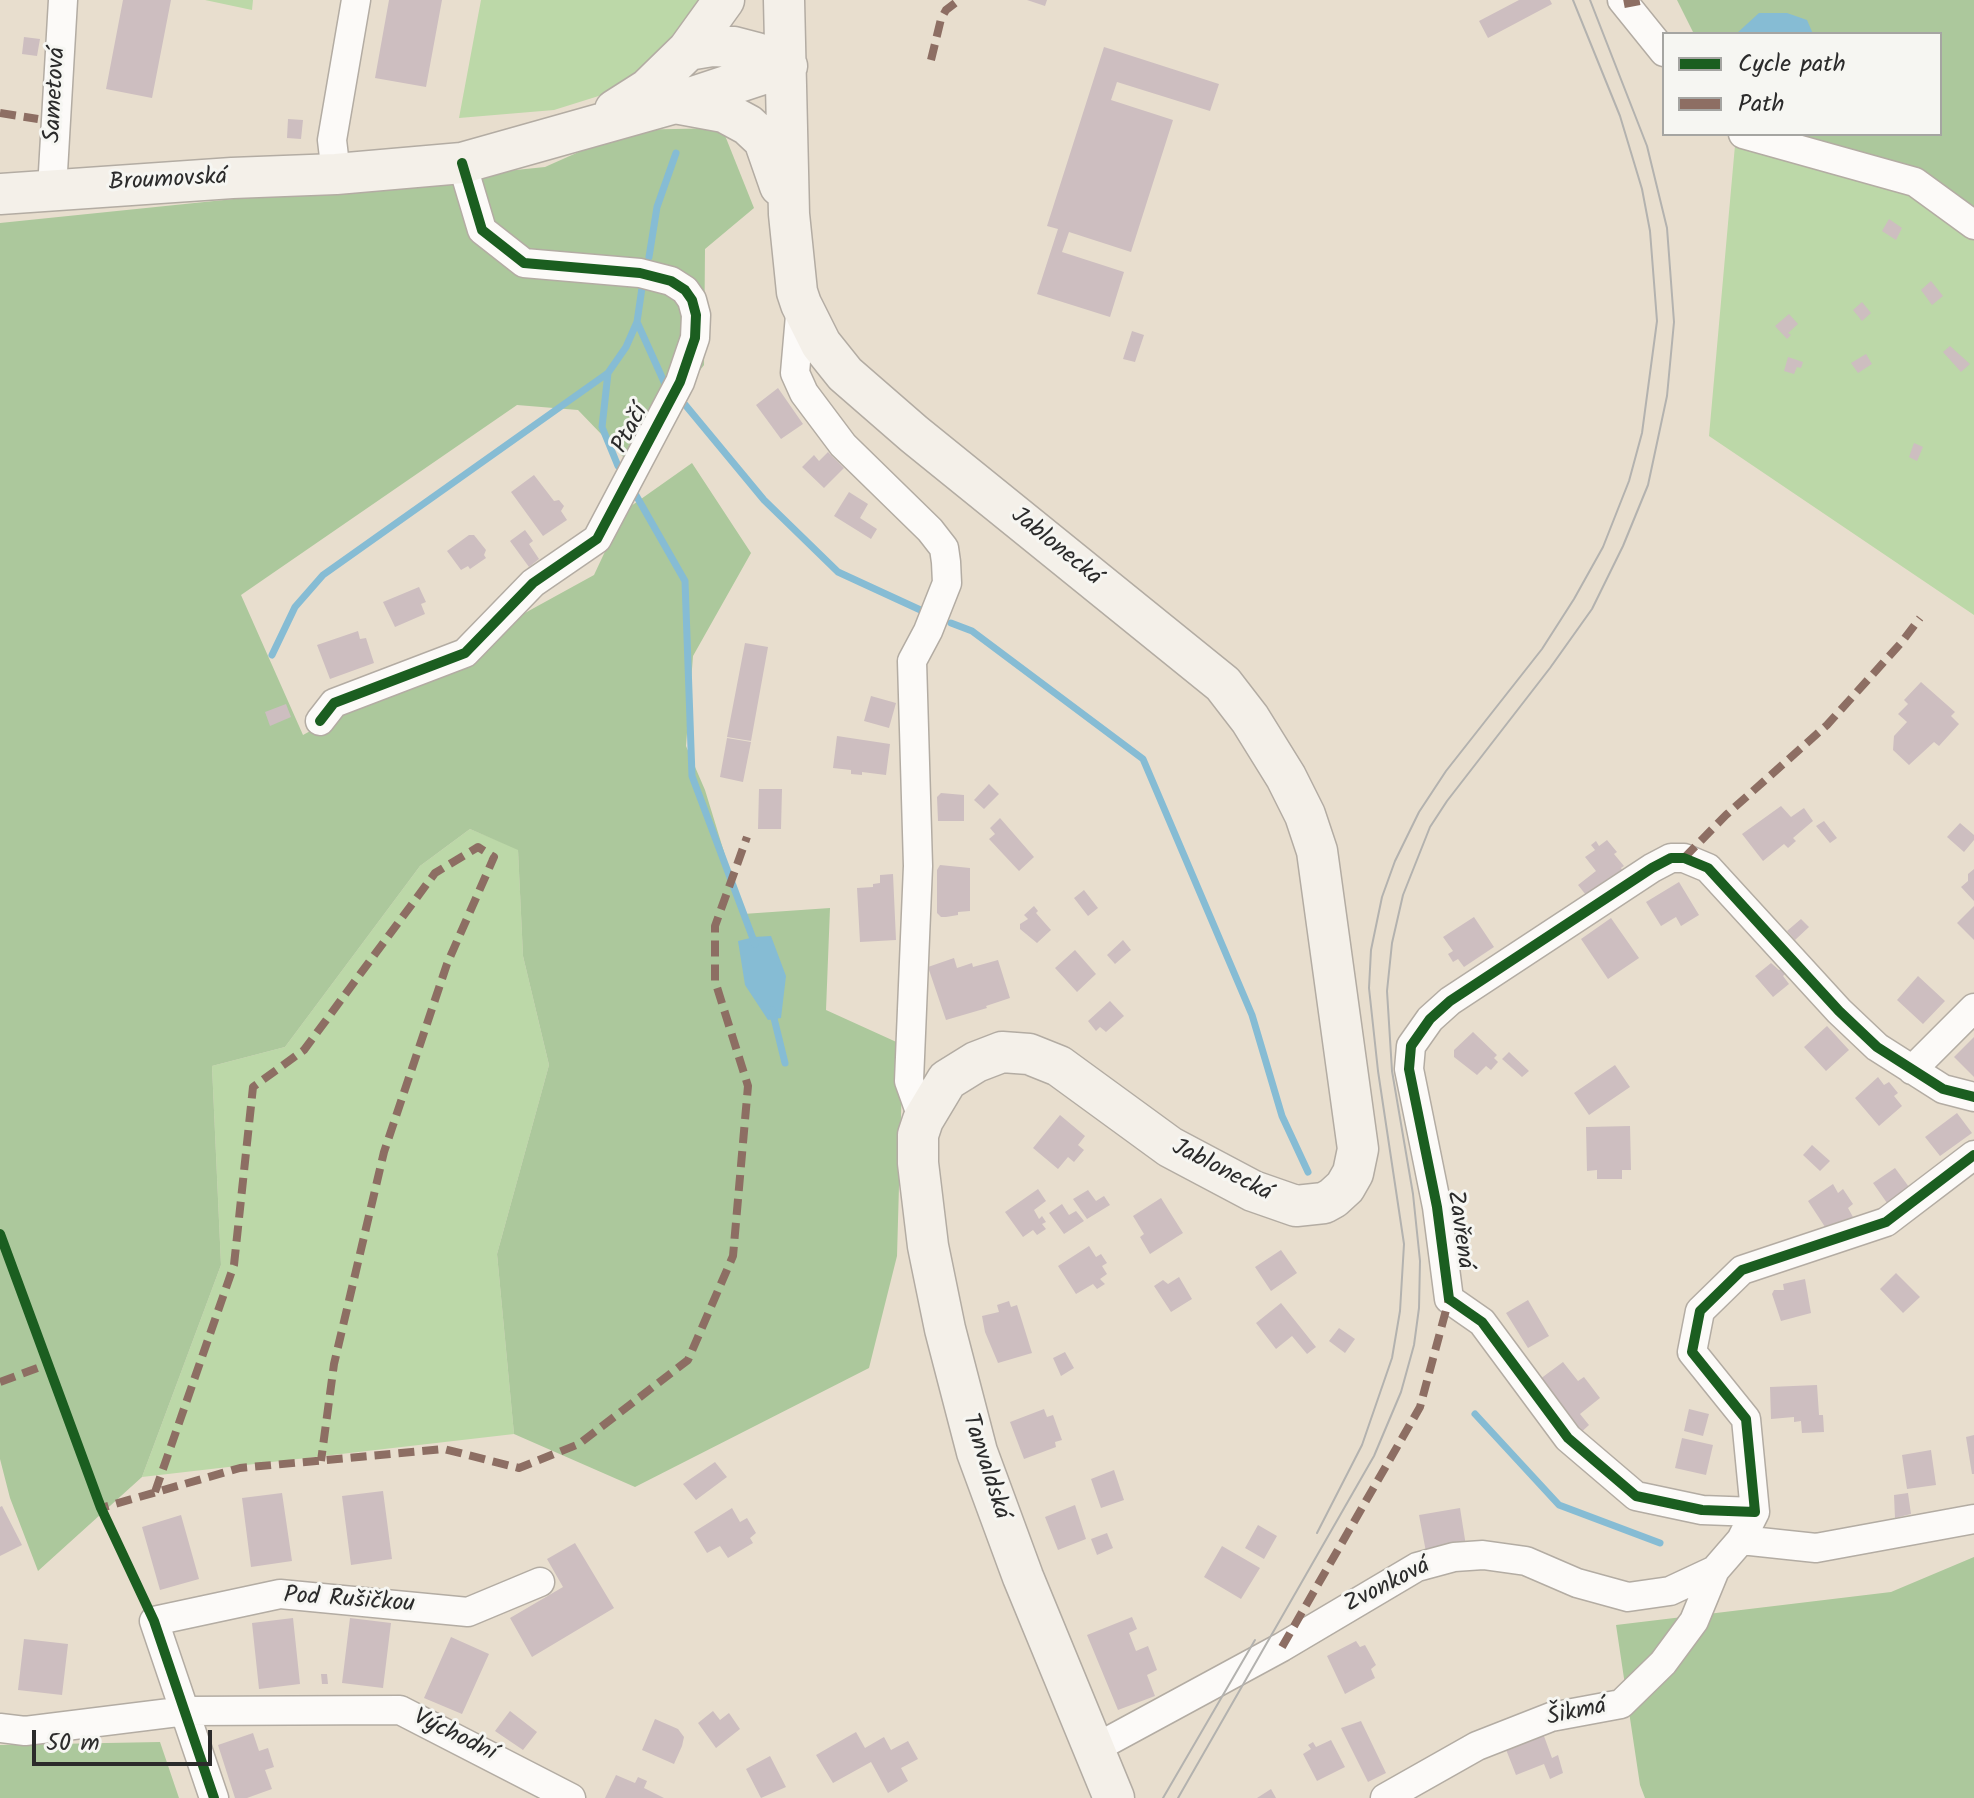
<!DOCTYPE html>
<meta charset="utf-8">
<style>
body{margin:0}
#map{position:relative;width:1974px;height:1798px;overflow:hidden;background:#e8dece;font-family:Kalam,sans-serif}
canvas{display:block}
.legend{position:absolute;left:1662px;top:32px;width:280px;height:104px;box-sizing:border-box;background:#f6f6f2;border:2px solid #a5a5a2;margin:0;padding:10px 14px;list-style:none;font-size:24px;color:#2b2b2b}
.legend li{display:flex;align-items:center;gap:16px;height:40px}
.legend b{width:40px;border:2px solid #a5a5a2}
.scale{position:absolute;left:32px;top:1730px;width:180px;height:36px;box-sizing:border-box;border:4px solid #2b2b2b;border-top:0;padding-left:10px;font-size:24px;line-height:28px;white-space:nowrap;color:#2b2b2b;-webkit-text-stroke:6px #f6f6f2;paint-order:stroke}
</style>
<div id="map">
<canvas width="1974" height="1798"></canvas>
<ul class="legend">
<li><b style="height:10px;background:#1b5e20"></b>Cycle path</li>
<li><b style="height:10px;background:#8d6e63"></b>Path</li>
</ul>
<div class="scale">50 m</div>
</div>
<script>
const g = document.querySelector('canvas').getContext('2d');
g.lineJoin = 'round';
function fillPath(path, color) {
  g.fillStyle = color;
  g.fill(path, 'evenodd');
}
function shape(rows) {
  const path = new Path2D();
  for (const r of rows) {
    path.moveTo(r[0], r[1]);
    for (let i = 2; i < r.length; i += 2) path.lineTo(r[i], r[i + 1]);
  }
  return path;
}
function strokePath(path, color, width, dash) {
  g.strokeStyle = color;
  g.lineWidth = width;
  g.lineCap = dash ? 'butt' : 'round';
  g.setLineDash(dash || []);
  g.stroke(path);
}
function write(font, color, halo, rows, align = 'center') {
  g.font = font + ' Kalam,sans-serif';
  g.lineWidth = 6;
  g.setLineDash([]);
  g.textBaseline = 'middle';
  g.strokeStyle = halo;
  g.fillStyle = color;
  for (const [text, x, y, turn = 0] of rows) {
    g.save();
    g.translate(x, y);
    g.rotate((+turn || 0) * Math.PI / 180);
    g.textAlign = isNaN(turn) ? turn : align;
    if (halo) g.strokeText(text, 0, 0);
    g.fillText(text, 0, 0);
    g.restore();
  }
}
const green = shape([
 [205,0,253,0,252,10],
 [481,0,698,0,667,46,621,89,554,110,459,118],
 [1736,134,1974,209,1974,615,1709,436],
 [470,829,518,849,523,956,549,1065,497,1254,514,1434,142,1477,221,1265,212,1066,285,1047,420,866]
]);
const forest = shape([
 [1677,0,1974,0,1974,209,1778,134,1940,134,1940,34,1694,34],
 [722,128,754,208,705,249,704,365,629,463,578,410,517,405,241,595,303,735,594,575,624,511,692,463,751,553,693,656,686,746,705,790,743,914,830,908,826,1010,903,1045,897,1256,869,1368,635,1487,514,1434,497,1254,549,1065,523,956,518,850,470,829,420,866,285,1047,212,1066,221,1265,142,1477,38,1571,10,1498,0,1459,0,223,545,167,628,130],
 [1974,1557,1974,1798,1645,1798,1640,1785,1616,1625,1891,1592],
 [160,1742,179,1798,0,1798,0,1745]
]);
const water = shape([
 [1759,13,1787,13,1807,20,1813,34,1736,34],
 [771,936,786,976,781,1018,768,1020,745,985,738,941,754,937]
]);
const stream = shape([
 [649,257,657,207,676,153],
 [643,281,637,322,665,384],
 [682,401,764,500,838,572,927,613],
 [618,466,602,427,608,373,626,347,637,322],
 [633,490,685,581,692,776,755,944],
 [951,623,972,631,1143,759,1252,1015,1282,1116,1308,1172],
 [272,655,295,607,323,575,608,373],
 [772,1010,785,1063],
 [1475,1414,1559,1505,1660,1543]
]);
const building = shape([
 [123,0,171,0,152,98,106,89],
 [389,0,442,0,426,87,375,78],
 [1027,0,1047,0,1045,6],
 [1519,0,1550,0,1552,4,1488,38,1479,21],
 [24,37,40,39,37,56,22,54],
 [1104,47,1219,84,1210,111,1117,82,1111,100,1173,120,1131,252,1069,232,1062,252,1124,272,1110,317,1037,294,1058,229,1047,226],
 [288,119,303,120,301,139,287,138],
 [1889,219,1902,228,1896,240,1882,231],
 [1931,281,1943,296,1932,305,1921,290],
 [1862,302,1871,313,1862,321,1853,310],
 [1789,314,1798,324,1788,333,1791,335,1787,339,1775,326],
 [1132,331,1144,335,1135,362,1123,359],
 [1950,346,1970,364,1961,372,1943,352],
 [1866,354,1872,364,1858,373,1851,363],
 [1788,357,1803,362,1801,368,1797,367,1794,374,1784,371],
 [778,388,803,424,781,439,756,405],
 [1914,443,1923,447,1917,461,1909,457],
 [828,452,844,468,824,488,802,467,814,455,819,461],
 [534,475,554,501,559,500,564,506,561,511,567,520,543,536,511,492],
 [849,492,868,504,860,518,877,529,871,539,834,516],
 [525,530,533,541,529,544,539,559,529,567,510,541],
 [469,535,474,535,486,550,484,555,486,558,470,569,468,566,461,570,447,551],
 [419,587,426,602,421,604,425,614,395,627,383,602],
 [358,631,360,639,366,638,374,663,330,679,317,645],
 [745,643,768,647,751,741,727,737],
 [1921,682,1955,712,1951,716,1959,724,1939,746,1934,742,1909,765,1893,750,1894,736,1907,722,1898,714,1908,704,1904,700],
 [871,696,896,703,889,728,864,721],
 [286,704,291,717,270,726,265,712],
 [837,736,890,744,886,775,862,772,862,775,851,774,851,770,833,768],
 [727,738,751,742,743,782,720,777],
 [989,784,999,794,984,809,974,800],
 [759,789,782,789,781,829,758,829],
 [941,793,964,795,964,821,938,821,937,797],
 [1781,806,1791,817,1804,808,1813,821,1793,838,1796,841,1788,848,1784,844,1763,861,1742,834],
 [1000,818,1034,857,1019,871,989,839,995,834,990,828],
 [1824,821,1837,838,1830,843,1816,826],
 [1960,823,1974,835,1974,840,1964,852,1947,837],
 [1607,840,1617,852,1614,854,1624,866,1621,868,1624,873,1615,881,1612,877,1606,882,1609,885,1590,900,1578,885,1596,871,1585,857,1595,850,1591,845,1596,841,1599,846],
 [940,865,970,868,970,911,958,912,958,915,946,917,941,917,937,913,937,870],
 [1974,869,1974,901,1961,887,1968,881,1968,874],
 [893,874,896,940,860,942,857,888,873,887,873,884,880,883,880,875],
 [1679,882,1699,915,1681,926,1676,917,1661,926,1646,902],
 [1084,890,1098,908,1088,916,1074,898],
 [1034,906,1038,911,1036,913,1051,930,1037,943,1020,929,1020,924,1028,919,1024,915],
 [1974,906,1974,940,1957,923],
 [1474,917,1494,947,1464,967,1458,959,1453,962,1448,954,1453,951,1443,937],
 [1611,918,1639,958,1608,979,1581,939],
 [1801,919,1809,927,1795,940,1787,931],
 [1123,940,1131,950,1115,964,1107,955],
 [1075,950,1096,974,1077,992,1055,968],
 [954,958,957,968,972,963,973,967,998,960,1010,998,986,1006,987,1008,946,1020,928,967],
 [1771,963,1779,970,1783,968,1786,973,1783,976,1789,984,1773,997,1755,976],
 [1918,976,1945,1001,1923,1024,1897,1000],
 [1110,1001,1124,1016,1106,1032,1100,1027,1096,1031,1088,1021],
 [1827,1026,1849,1050,1826,1071,1804,1047],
 [1473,1032,1497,1055,1494,1058,1498,1062,1491,1070,1486,1066,1477,1075,1454,1057,1454,1050],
 [1974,1037,1974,1077,1954,1057],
 [1509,1052,1529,1071,1522,1077,1502,1059],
 [1615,1065,1630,1087,1589,1115,1574,1093],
 [1878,1077,1884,1085,1889,1082,1898,1093,1894,1096,1902,1106,1879,1126,1855,1098],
 [1957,1113,1972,1133,1940,1156,1925,1137],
 [1060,1115,1085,1136,1078,1145,1084,1150,1074,1162,1068,1157,1058,1169,1033,1148],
 [1630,1126,1631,1170,1622,1170,1622,1179,1597,1179,1597,1170,1587,1171,1586,1127],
 [1812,1145,1830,1161,1820,1171,1803,1155],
 [1895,1168,1909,1187,1887,1203,1873,1183],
 [1833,1184,1838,1193,1843,1189,1853,1204,1848,1208,1853,1217,1829,1233,1808,1201],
 [1038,1189,1046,1201,1034,1210,1039,1219,1042,1216,1046,1222,1042,1224,1046,1229,1037,1235,1033,1230,1023,1237,1005,1212],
 [1088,1190,1096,1201,1104,1196,1110,1205,1087,1219,1073,1199],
 [1161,1198,1183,1233,1150,1254,1140,1237,1144,1234,1133,1216],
 [1062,1204,1069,1215,1076,1211,1084,1221,1064,1234,1049,1213],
 [1089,1246,1096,1257,1101,1254,1107,1263,1102,1266,1107,1274,1100,1279,1105,1284,1097,1289,1093,1284,1076,1294,1058,1266],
 [1281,1250,1297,1273,1271,1291,1255,1267],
 [1896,1273,1920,1297,1903,1313,1880,1289],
 [1179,1277,1192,1299,1171,1312,1154,1286,1163,1280,1168,1284],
 [1805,1279,1811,1313,1781,1321,1772,1294,1774,1290,1784,1290,1783,1284],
 [1528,1300,1549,1336,1528,1348,1506,1313],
 [1009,1301,1011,1307,1017,1305,1032,1353,998,1363,985,1332,982,1316,999,1312,997,1305],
 [1281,1303,1316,1347,1307,1354,1292,1336,1276,1349,1256,1323],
 [1339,1328,1355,1339,1345,1353,1329,1341],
 [1065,1352,1074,1368,1061,1376,1053,1358],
 [1563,1362,1578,1381,1584,1377,1600,1398,1580,1414,1589,1425,1577,1436,1536,1382],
 [1817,1385,1819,1415,1823,1415,1824,1432,1802,1433,1801,1421,1794,1422,1794,1417,1771,1419,1770,1387],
 [1044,1409,1047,1417,1053,1415,1062,1440,1055,1442,1056,1447,1024,1459,1010,1422],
 [1689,1409,1709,1414,1703,1436,1684,1431],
 [1974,1435,1974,1474,1972,1474,1966,1437],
 [1682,1438,1713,1445,1706,1475,1675,1468],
 [1931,1450,1936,1485,1907,1489,1902,1455],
 [715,1462,727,1477,696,1500,683,1484],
 [1114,1470,1124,1500,1101,1508,1091,1479],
 [383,1491,392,1559,351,1565,342,1496],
 [282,1493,292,1561,251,1567,242,1498],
 [1908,1493,1911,1514,1895,1518,1894,1495],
 [1075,1505,1086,1539,1058,1550,1045,1517],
 [2,1506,22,1545,0,1556,0,1507],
 [732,1508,740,1522,747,1518,756,1533,750,1538,753,1543,728,1558,720,1546,707,1553,694,1532],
 [1460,1508,1466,1546,1426,1552,1419,1515],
 [181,1515,199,1579,160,1590,142,1527],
 [1258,1525,1277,1536,1264,1559,1245,1548],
 [1107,1533,1113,1548,1097,1555,1091,1539],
 [575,1543,614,1608,532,1657,510,1618,563,1587,547,1559],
 [1222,1546,1260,1568,1241,1599,1204,1577],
 [1132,1617,1137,1629,1129,1633,1136,1651,1148,1646,1157,1670,1147,1675,1155,1696,1118,1710,1087,1635],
 [293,1618,300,1684,259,1689,252,1623],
 [350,1618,391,1623,383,1688,342,1683],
 [451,1637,489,1654,462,1714,424,1698],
 [24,1639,68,1644,62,1695,18,1690],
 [1356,1641,1360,1647,1365,1645,1376,1665,1371,1669,1375,1678,1345,1694,1327,1656],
 [321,1674,327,1674,328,1684,322,1684],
 [510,1711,537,1732,523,1750,495,1731],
 [713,1711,720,1720,729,1713,740,1729,716,1748,698,1723],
 [655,1719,678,1729,684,1737,682,1746,674,1764,642,1750],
 [1361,1721,1386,1773,1368,1782,1341,1728],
 [1541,1728,1552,1758,1558,1755,1563,1773,1550,1779,1544,1764,1516,1775,1505,1747],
 [856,1732,865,1748,884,1737,891,1750,908,1741,918,1759,901,1768,908,1781,888,1793,871,1762,833,1783,816,1755],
 [253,1733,259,1751,268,1748,274,1767,265,1770,272,1789,247,1798,235,1798,218,1745],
 [1331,1740,1345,1767,1317,1781,1303,1754,1311,1749,1308,1745,1313,1742,1316,1747],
 [770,1756,786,1787,761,1798,746,1769],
 [616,1775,635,1783,638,1777,647,1781,644,1788,664,1798,605,1798],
 [1271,1789,1276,1798,1257,1798]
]);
const street = shape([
 [1622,0,1664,52],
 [1743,134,1915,182,1974,225],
 [336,174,332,140,356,0],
 [52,189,63,0],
 [801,304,795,373,804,393,843,445,930,530,944,548,946,562,947,583,928,631,912,661,918,866,909,1081,923,1120],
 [320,721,334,703,465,653,533,583,597,539,680,382,695,338,696,315,692,300,685,290,671,281,640,273,524,263,482,230,462,163],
 [1912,1070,1974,1008],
 [1974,1097,1943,1089,1877,1047,1839,1011,1708,868,1684,858,1671,858,1652,868,1450,1001,1430,1019,1411,1046,1409,1069,1437,1207,1449,1299,1482,1322,1568,1438,1636,1496,1702,1510,1755,1512,1746,1419,1692,1352,1700,1311,1742,1270,1886,1222,1974,1155],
 [1741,1540,1816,1548,1974,1519],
 [0,1728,25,1731,186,1711,400,1710,571,1798],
 [1092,1750,1282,1647,1417,1567,1454,1557,1483,1555,1526,1561,1577,1583,1628,1597,1670,1591,1715,1570,1741,1540,1755,1512],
 [214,1798,154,1621,280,1594,468,1612,540,1582],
 [1385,1798,1477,1746,1551,1717,1621,1704,1663,1663,1694,1621,1715,1570]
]);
const secondary = shape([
 [784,0,789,214,797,292,801,304,821,344,845,374,914,434,1223,684,1250,719,1286,777,1305,815,1317,851,1358,1149,1353,1173,1345,1187,1333,1198,1324,1203,1296,1206,1253,1191,1170,1147,1059,1066,1029,1054,1002,1052,976,1062,947,1080,923,1120,918,1135,918,1163,928,1246,945,1329,977,1452,1023,1577,1114,1798],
 [688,50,712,46,734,47,757,53,787,66],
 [675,103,724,112,748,125,764,140,780,186],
 [615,110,648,89,688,50,724,0],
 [0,194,232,178,336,174,462,163,675,103,787,66]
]);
const tram = shape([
 [1317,1533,1362,1445,1392,1358,1400,1311,1404,1244,1378,1071,1369,988,1371,950,1382,897,1395,861,1419,812,1446,771,1542,649,1574,599,1603,547,1629,481,1642,433,1657,321,1650,231,1642,189,1620,116,1573,0],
 [1163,1798,1255,1640],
 [1178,1798,1374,1456,1401,1392,1414,1345,1419,1308,1420,1261,1413,1194,1392,1071,1387,991,1392,943,1403,895,1430,827,1447,801,1550,668,1592,609,1623,546,1648,485,1667,396,1674,322,1667,228,1647,146,1590,0]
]);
const quiet = shape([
 [1624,4,1645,0],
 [931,60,941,19,946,10,959,0],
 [0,113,38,119],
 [1684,858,1726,815,1827,725,1901,643,1920,618],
 [0,1382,48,1364],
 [155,1492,234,1265,253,1087,304,1050,435,873,478,847,494,857,447,964,384,1152,334,1364,321,1461],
 [99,1500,101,1508,240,1468,444,1449,519,1468,579,1444,688,1360,733,1256,748,1086,715,981,715,926,747,837],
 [1282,1647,1420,1407,1449,1299]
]);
const cycleway = shape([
 [320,721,334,703,465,653,533,583,597,539,680,382,695,338,696,315,692,300,685,290,671,281,640,273,524,263,482,230,462,163],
 [1974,1097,1943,1089,1877,1047,1839,1011,1708,868,1684,858,1671,858,1652,868,1450,1001,1430,1019,1411,1046,1409,1069,1437,1207,1449,1299,1482,1322,1568,1438,1636,1496,1702,1510,1755,1512,1746,1419,1692,1352,1700,1311,1742,1270,1886,1222,1974,1155],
 [0,1234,101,1508,154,1621,214,1798]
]);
const streetNames = [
 ["Sametová",57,95,-87],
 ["Broumovská",168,182,-3],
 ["Ptačí",632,430,-62],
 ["Jablonecká",1055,548,39],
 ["Jablonecká",1221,1172,27],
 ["Zavřená",1458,1230,82],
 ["Tanvaldská",984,1467,72],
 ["Zvonková",1388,1587,-27],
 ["Pod Rušičkou",349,1602,4],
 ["Šikmá",1577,1714,-12],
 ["Východní",454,1737,26]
];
fillPath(green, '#bcd8a8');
fillPath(forest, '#acc89c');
fillPath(water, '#86bcd4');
strokePath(stream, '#86bcd4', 7);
fillPath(building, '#cdbec0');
strokePath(street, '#b3aca3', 31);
strokePath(secondary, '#b3aca3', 43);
strokePath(street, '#fcfaf8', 28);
strokePath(secondary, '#f4f0e9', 40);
strokePath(tram, '#b3b2af', 2);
strokePath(quiet, '#8d6e63', 8, [16, 8]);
strokePath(cycleway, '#1b5e20', 10);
write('24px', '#2b2b2b', '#f6f6f2', streetNames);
</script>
